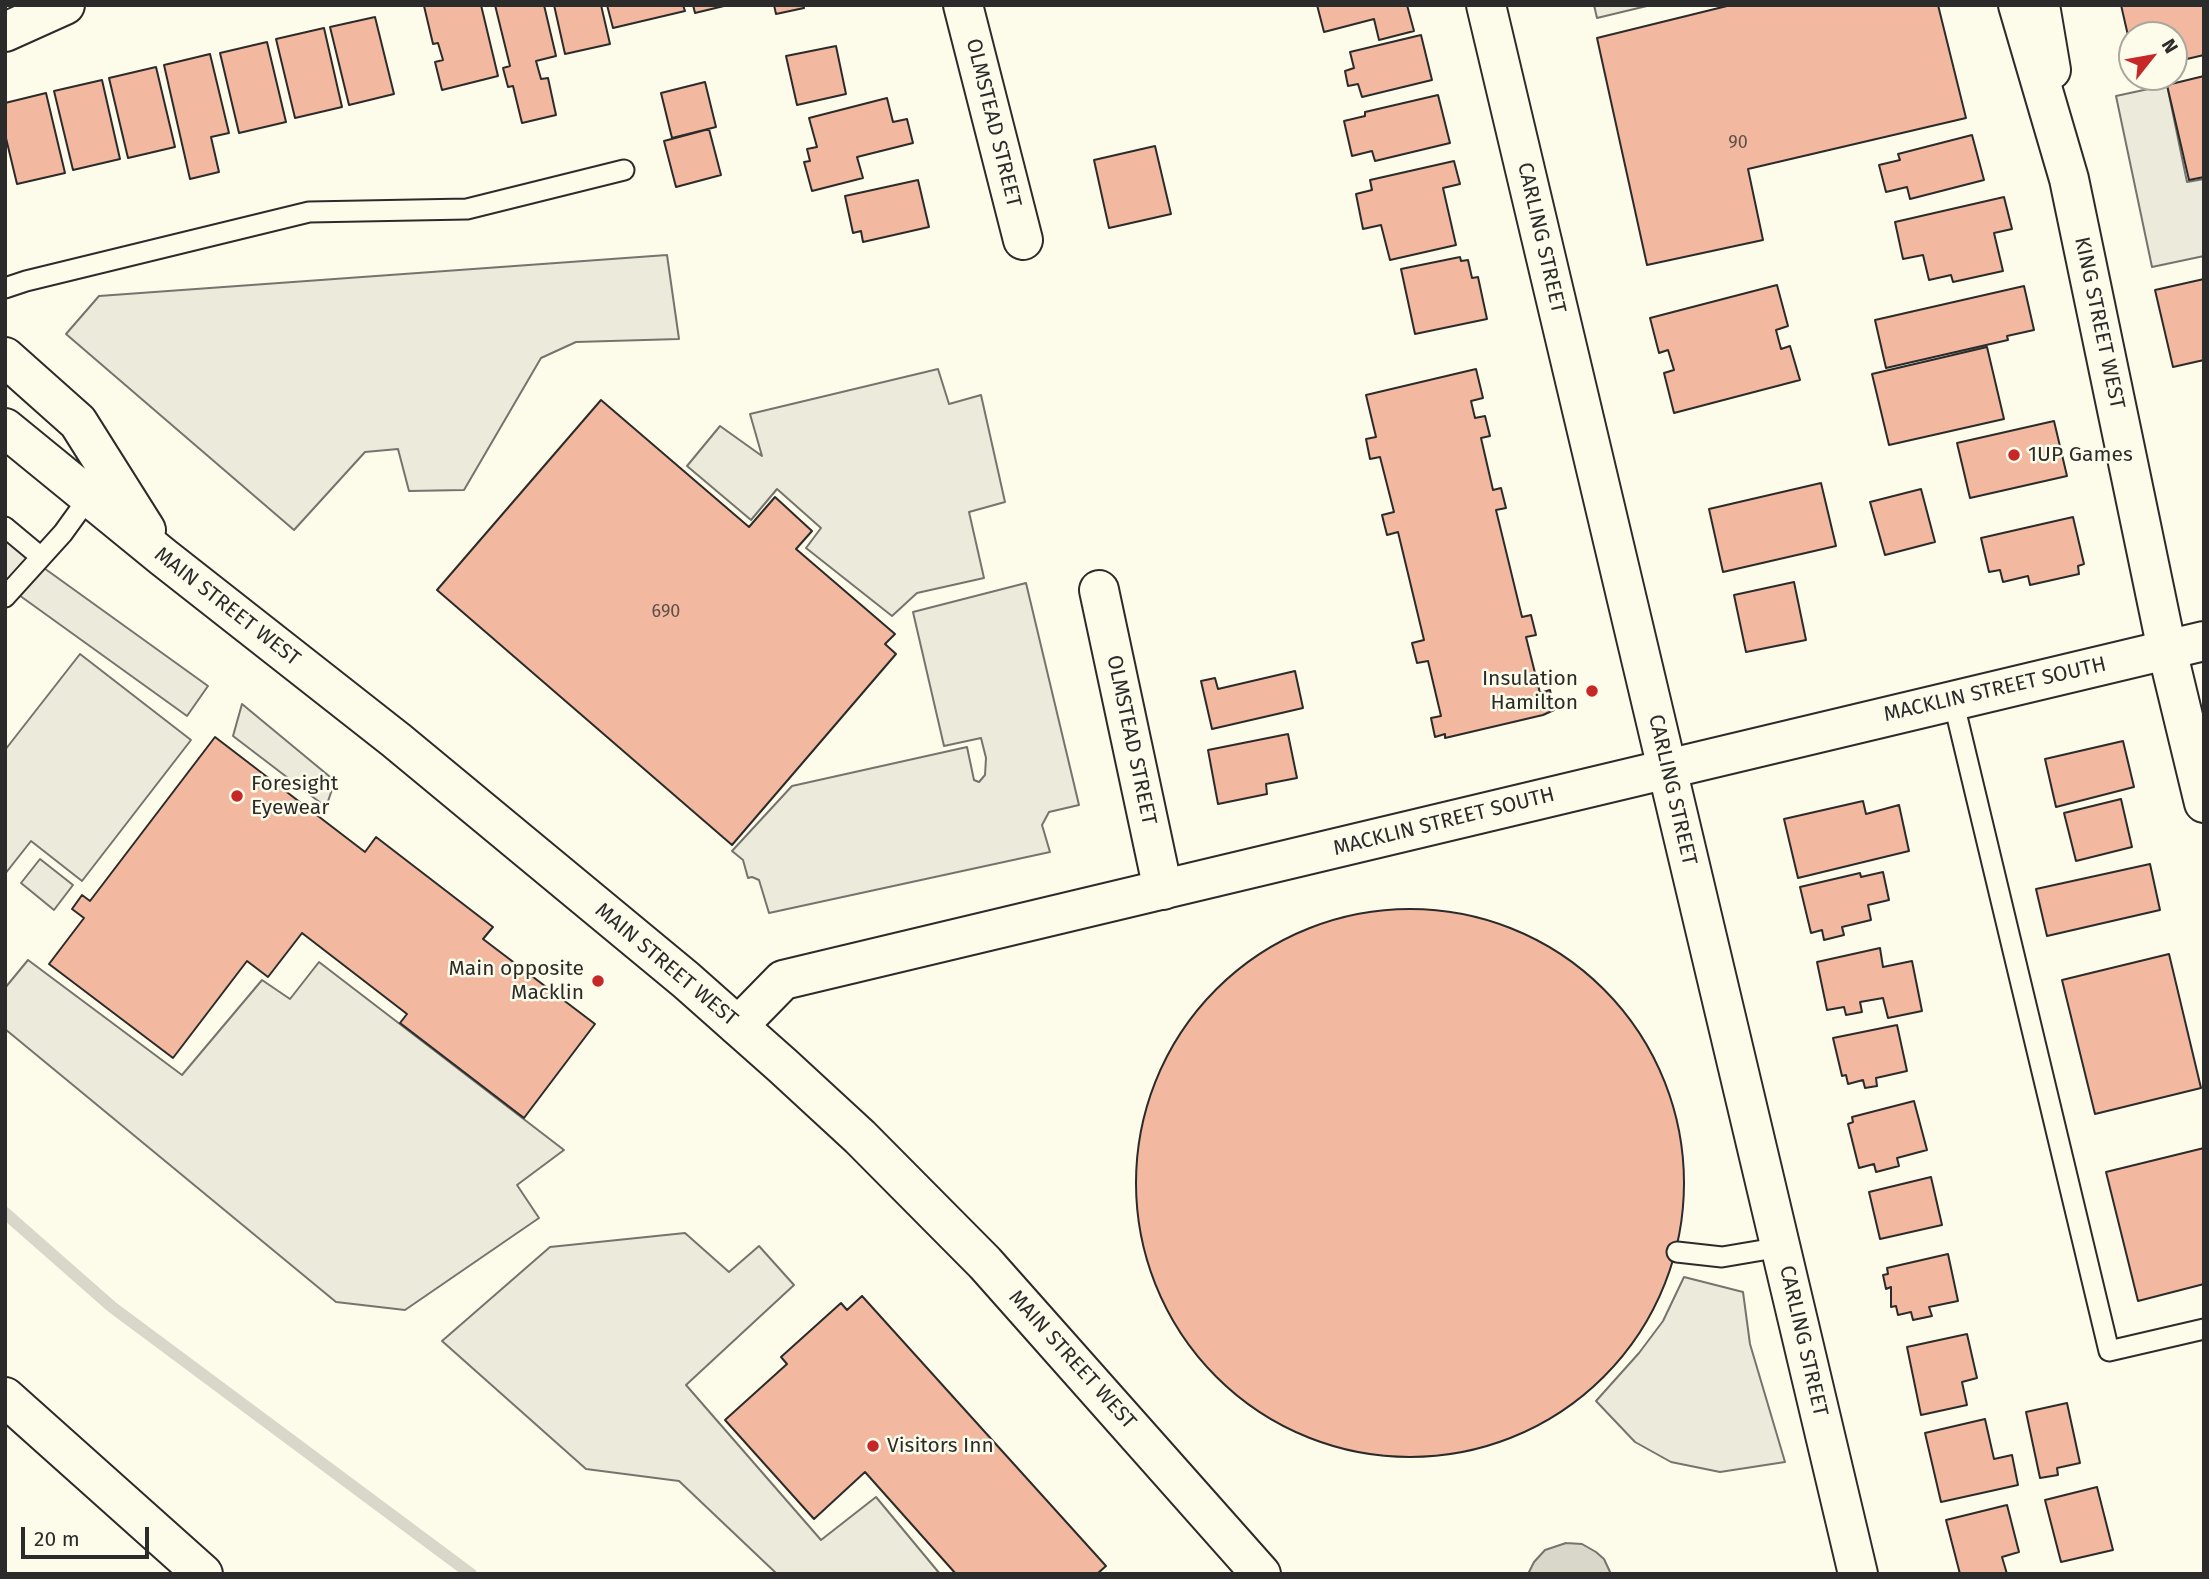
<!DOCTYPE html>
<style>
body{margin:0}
#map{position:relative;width:2209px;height:1579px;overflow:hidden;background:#fdfbea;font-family:"Fira Sans",sans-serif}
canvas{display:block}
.frame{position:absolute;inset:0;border:7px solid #2b2b2b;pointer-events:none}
.north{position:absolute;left:2118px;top:21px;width:70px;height:70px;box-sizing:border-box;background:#fdfbea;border:2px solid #a9a89e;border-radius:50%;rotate:59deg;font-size:19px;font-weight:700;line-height:28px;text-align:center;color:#2b2b2b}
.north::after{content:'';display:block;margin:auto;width:24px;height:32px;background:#c62828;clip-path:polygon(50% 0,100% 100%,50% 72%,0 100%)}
.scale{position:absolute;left:21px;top:1527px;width:128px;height:32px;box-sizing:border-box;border:4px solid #2b2b2b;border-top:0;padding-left:9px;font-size:21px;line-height:24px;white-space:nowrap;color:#2b2b2b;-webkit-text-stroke:5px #fdfbea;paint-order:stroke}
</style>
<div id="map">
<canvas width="2209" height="1579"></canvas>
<div class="frame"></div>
<div class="north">N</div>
<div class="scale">20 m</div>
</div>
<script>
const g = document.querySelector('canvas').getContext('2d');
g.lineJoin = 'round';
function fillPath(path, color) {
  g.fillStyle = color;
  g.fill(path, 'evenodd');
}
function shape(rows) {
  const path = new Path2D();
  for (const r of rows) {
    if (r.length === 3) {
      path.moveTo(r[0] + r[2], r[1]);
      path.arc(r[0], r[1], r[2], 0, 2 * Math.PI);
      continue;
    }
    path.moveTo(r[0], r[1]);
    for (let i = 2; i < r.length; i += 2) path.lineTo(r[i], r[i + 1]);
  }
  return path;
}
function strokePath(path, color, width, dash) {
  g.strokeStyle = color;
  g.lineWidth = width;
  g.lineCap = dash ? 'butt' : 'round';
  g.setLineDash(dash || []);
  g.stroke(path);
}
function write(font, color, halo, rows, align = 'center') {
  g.font = font + ' "Fira Sans",sans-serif';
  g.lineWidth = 5;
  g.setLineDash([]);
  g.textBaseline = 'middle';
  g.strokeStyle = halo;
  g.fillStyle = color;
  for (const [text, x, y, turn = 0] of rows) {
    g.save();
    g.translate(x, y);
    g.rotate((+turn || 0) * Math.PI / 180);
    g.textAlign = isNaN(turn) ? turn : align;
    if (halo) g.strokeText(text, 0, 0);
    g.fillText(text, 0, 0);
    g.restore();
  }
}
const parking = shape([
 [1594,5,1651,5,1597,18,1594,5],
 [2167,85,2187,182,2204,179,2204,256,2152,267,2116,96,2167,85],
 [667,255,679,339,576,342,541,358,464,490,409,491,398,449,365,452,294,530,66,334,99,296,667,255],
 [938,369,949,404,981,395,1005,502,969,512,984,578,917,593,892,616,806,548,821,528,777,489,751,520,687,466,720,426,762,456,750,414,938,369],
 [5,540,208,686,187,716,5,585,5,540],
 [1026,583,1079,805,1049,812,1042,825,1050,852,769,913,759,880,752,877,748,878,743,860,732,851,792,786,967,747,974,780,979,782,985,775,986,758,981,738,944,746,913,612,1026,583],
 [80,654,191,740,82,881,31,841,5,874,5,750,80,654],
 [242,704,335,781,326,807,233,736,242,704],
 [40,859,73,885,54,910,21,883,40,859],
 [1418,934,1429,973,1241,1022,1231,983,1418,934],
 [28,960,182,1075,262,980,290,999,319,962,564,1150,517,1185,539,1218,405,1310,336,1302,5,1029,5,988,28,960],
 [685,1233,729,1272,759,1246,794,1285,686,1385,821,1540,876,1497,940,1574,777,1574,679,1481,586,1469,442,1341,550,1247,685,1233],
 [1684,1277,1743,1292,1750,1344,1785,1462,1720,1472,1671,1462,1635,1442,1596,1401,1639,1353,1663,1321,1684,1277]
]);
const water = shape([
 [1566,1543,1582,1544,1596,1552,1604,1559,1611,1574,1528,1574,1534,1562,1545,1550,1566,1543]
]);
const stream = shape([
 [5,1213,112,1307,471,1574]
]);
const building = shape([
 [481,5,498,76,442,90,435,62,443,60,438,43,433,44,424,6,481,5],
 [495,5,544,5,556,56,536,61,541,79,548,78,556,115,522,123,513,86,508,87,503,68,510,66,495,5],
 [554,5,601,5,610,44,565,54,554,5],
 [607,5,683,5,685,11,613,28,607,5],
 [693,5,728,5,695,13,693,5],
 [774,5,803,5,804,8,776,14,774,5],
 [1317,5,1407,5,1414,31,1379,40,1374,19,1324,32,1317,5],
 [1731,5,1938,5,1966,118,1748,169,1763,240,1647,265,1597,38,1731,5],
 [2121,5,2204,5,2204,55,2174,62,2174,35,2132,35,2132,53,2121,5],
 [375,17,394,94,349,105,330,27,375,17],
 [324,28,342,107,295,118,276,39,324,28],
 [1421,35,1432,80,1362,97,1358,84,1348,86,1345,71,1354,68,1350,52,1421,35],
 [267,42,286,122,239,133,220,53,267,42],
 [836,46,846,94,797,105,786,56,836,46],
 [210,54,229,133,211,137,219,172,190,179,164,65,210,54],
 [156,67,175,147,128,158,109,78,156,67],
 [2204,76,2204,177,2189,180,2167,85,2204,76],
 [102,80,120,159,73,170,54,91,102,80],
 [705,82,716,127,672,138,661,93,705,82],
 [46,93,65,173,17,184,5,134,5,103,46,93],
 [1438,95,1450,143,1375,161,1372,151,1352,156,1344,121,1365,116,1365,112,1438,95],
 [887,98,893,122,907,119,913,143,857,157,863,178,812,191,804,162,810,161,807,149,817,147,809,118,887,98],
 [709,129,721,175,676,187,664,141,709,129],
 [1972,135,1984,180,1910,199,1907,187,1886,192,1879,165,1900,160,1898,154,1972,135],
 [1155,146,1171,214,1109,228,1094,160,1155,146],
 [1454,161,1460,184,1443,188,1456,245,1390,260,1381,225,1363,229,1356,194,1372,190,1370,180,1454,161],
 [918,180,929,227,863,242,861,231,853,233,845,196,918,180],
 [2004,197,2012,229,1994,233,2003,271,1953,282,1951,275,1929,280,1923,255,1903,259,1895,222,2004,197],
 [1460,257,1461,261,1468,260,1472,278,1478,277,1487,319,1415,334,1401,269,1460,257],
 [2204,279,2204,360,2173,367,2155,290,2204,279],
 [1777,285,1788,326,1776,330,1781,349,1790,346,1800,380,1674,413,1664,373,1674,370,1668,350,1659,353,1650,318,1777,285],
 [2024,286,2034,330,2007,336,2008,340,1886,368,1875,320,2024,286],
 [1987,347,2004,419,1889,445,1872,374,1987,347],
 [1476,369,1483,398,1471,401,1475,418,1485,416,1490,436,1481,438,1493,490,1501,488,1506,508,1496,510,1522,617,1531,615,1536,635,1526,637,1540,693,1550,690,1554,710,1543,715,1445,738,1445,734,1435,737,1431,718,1441,716,1428,661,1417,663,1412,643,1424,640,1398,532,1387,535,1382,515,1394,512,1380,457,1370,459,1366,439,1376,437,1366,395,1476,369],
 [601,400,749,527,775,497,812,531,796,549,895,634,885,644,896,654,732,845,437,590,601,400],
 [2054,421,2067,476,1970,498,1957,443,2054,421],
 [1821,483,1836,546,1723,572,1709,509,1821,483],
 [1921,489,1935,542,1885,555,1870,502,1921,489],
 [2073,517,2084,564,2078,566,2079,574,2030,585,2028,576,2003,582,2000,570,1989,572,1981,538,2073,517],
 [1794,582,1806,640,1746,652,1734,595,1794,582],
 [1295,671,1303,708,1212,729,1201,681,1215,678,1218,689,1295,671],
 [1288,734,1297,778,1266,784,1267,794,1218,804,1208,750,1288,734],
 [215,737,365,852,376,837,493,927,483,939,595,1024,524,1118,400,1023,407,1014,302,933,268,977,247,961,173,1058,49,964,84,918,72,909,82,895,90,901,215,737],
 [2123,741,2134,787,2056,807,2045,759,2123,741],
 [2121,799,2132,847,2076,861,2064,813,2121,799],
 [1863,801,1866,814,1899,805,1909,851,1798,878,1784,819,1863,801],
 [2150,864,2160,910,2047,936,2036,889,2150,864],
 [1883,872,1889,900,1868,905,1871,920,1842,927,1844,935,1824,940,1822,930,1811,933,1800,887,1860,873,1861,877,1883,872],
 [1410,1183,274],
 [1880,948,1883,967,1912,961,1922,1011,1888,1018,1883,998,1860,1002,1862,1012,1846,1015,1844,1007,1827,1010,1817,962,1880,948],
 [2169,954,2201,1088,2095,1114,2062,980,2169,954],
 [1897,1025,1907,1071,1876,1078,1877,1086,1865,1088,1863,1080,1848,1084,1846,1075,1842,1076,1833,1038,1897,1025],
 [1914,1101,1927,1150,1897,1158,1899,1166,1876,1172,1874,1164,1859,1168,1848,1124,1853,1122,1852,1117,1914,1101],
 [2204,1148,2204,1284,2138,1301,2106,1172,2204,1148],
 [1931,1177,1942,1225,1880,1239,1869,1192,1931,1177],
 [1948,1254,1958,1301,1929,1307,1932,1316,1913,1320,1911,1312,1898,1315,1896,1306,1891,1307,1891,1287,1886,1289,1883,1275,1888,1274,1887,1268,1948,1254],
 [862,1296,1106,1566,1097,1574,956,1574,865,1472,814,1519,725,1420,787,1364,781,1357,841,1303,847,1310,862,1296],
 [1967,1334,1977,1378,1962,1382,1967,1405,1921,1415,1907,1347,1967,1334],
 [2067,1403,2080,1463,2057,1468,2058,1475,2040,1478,2026,1412,2067,1403],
 [1985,1419,1994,1459,2012,1455,2018,1485,1941,1502,1925,1433,1985,1419],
 [2097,1487,2113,1550,2061,1562,2045,1500,2097,1487],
 [2007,1505,2019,1552,2002,1557,2007,1574,1960,1574,1946,1520,2007,1505]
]);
const lane = shape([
 [5,288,26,281,309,212,467,209,624,170],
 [5,527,41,557],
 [5,597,63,533,89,497],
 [1953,700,2109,1351,2204,1329],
 [1677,1252,1722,1257,1781,1247]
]);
const street = shape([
 [963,5,1023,240],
 [1486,5,1858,1574],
 [1099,590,1163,890]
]);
const secondary = shape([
 [2040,5,2051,70],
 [738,1026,783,980,2204,641]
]);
const primary = shape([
 [2018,5,2069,179,2167,650,2204,803],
 [5,32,65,5],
 [5,357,78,422,146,530],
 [5,428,163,557,396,740,686,980,783,1066,860,1137,985,1263,1261,1574]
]);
const highway = shape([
 [5,1397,203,1574]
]);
const markers = [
 [2014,455,7,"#c62828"],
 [1592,691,7,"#c62828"],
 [237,796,7,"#c62828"],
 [598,981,7,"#c62828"],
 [873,1446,7,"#c62828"]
];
const numberNames = [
 ["90",1738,143],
 ["690",666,612]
];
const streetNames = [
 ["OLMSTEAD STREET",993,123,76],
 ["CARLING STREET",1541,238,77],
 ["KING STREET WEST",2099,323,78],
 ["MAIN STREET WEST",227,607,38],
 ["MACKLIN STREET SOUTH",1995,690,-13],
 ["OLMSTEAD STREET",1131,740,78],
 ["CARLING STREET",1672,790,77],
 ["MACKLIN STREET SOUTH",1444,822,-14],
 ["MAIN STREET WEST",666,965,40],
 ["CARLING STREET",1803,1341,77],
 ["MAIN STREET WEST",1072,1360,48]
];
const poiNames = [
 ["1UP Games",2028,455],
 ["Insulation",1578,679,"right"],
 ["Hamilton",1578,703,"right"],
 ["Foresight",251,784],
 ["Eyewear",251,808],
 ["Main opposite",584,969,"right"],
 ["Macklin",584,993,"right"],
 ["Visitors Inn",887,1446]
];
fillPath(parking, '#eceadb');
strokePath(parking, '#74746e', 2);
fillPath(water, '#d8d7c9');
strokePath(water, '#74746e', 2);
strokePath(stream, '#d8d7c9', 12);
fillPath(building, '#f2b8a0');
strokePath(building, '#2b2b2b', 2);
strokePath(lane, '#2b2b2b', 23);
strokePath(street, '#2b2b2b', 42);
strokePath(secondary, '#2b2b2b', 42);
strokePath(primary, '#2b2b2b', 42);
strokePath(highway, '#2b2b2b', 42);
strokePath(lane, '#fdfbea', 19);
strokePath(street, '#fdfbea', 38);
strokePath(secondary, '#fdfbea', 38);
strokePath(primary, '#fdfbea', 38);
strokePath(highway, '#fdfbea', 38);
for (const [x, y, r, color] of markers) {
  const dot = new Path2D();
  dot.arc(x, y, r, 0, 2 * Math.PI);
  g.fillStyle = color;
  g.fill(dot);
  strokePath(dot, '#fdfbea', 2.5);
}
write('18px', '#5d4e48', null, numberNames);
write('21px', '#2b2b2b', '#fdfbea', streetNames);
write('21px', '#2b2b2b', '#fdfbea', poiNames, 'left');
</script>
